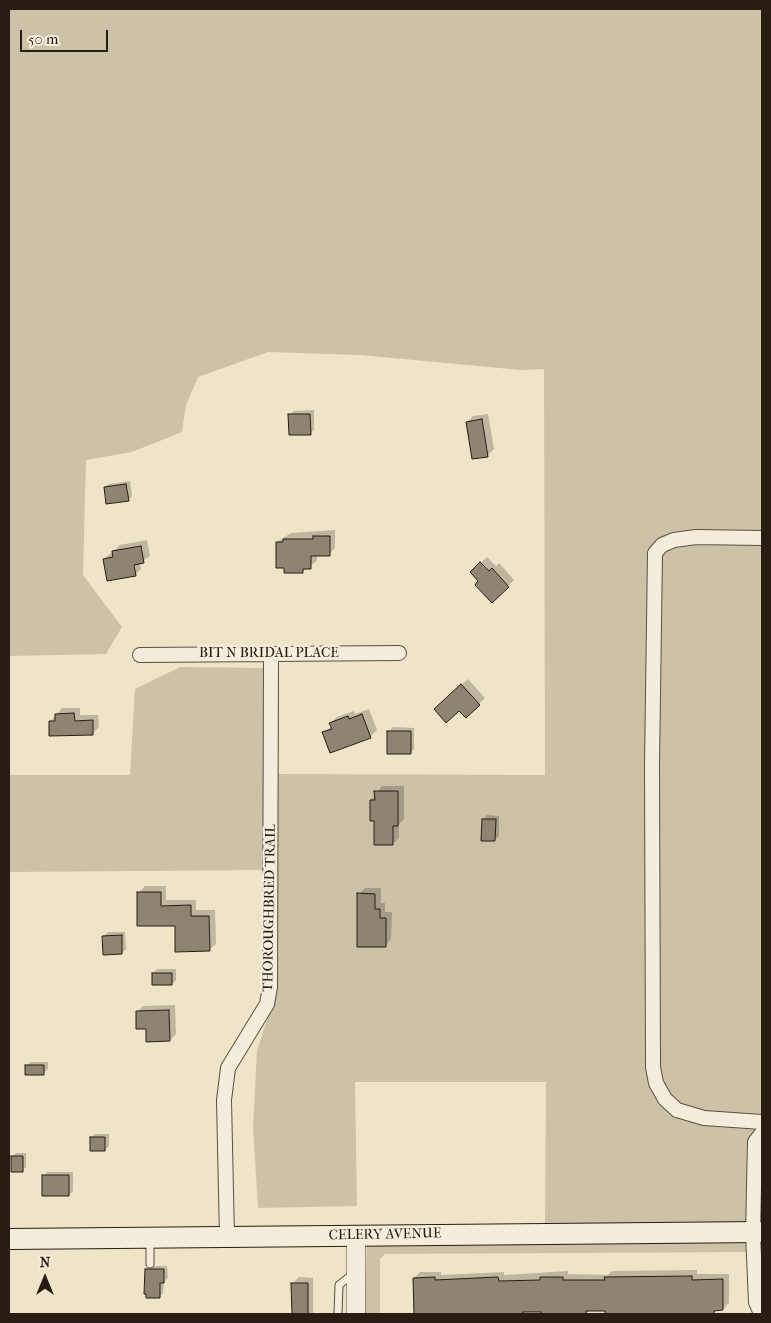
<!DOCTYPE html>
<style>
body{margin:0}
#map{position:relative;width:771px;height:1323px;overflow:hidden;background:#efe4c7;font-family:"IM FELL French Canon",serif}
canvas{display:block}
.frame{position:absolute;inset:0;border:10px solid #281d13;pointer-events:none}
.north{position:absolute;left:20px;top:1253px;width:50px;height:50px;-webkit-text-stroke:4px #f5eddb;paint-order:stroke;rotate:0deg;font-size:14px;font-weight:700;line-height:20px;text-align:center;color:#281d13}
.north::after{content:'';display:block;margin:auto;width:18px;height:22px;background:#281d13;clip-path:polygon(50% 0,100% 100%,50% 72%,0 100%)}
.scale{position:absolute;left:20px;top:30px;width:88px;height:22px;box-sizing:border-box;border:2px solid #281d13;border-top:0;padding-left:6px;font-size:15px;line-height:18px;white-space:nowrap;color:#281d13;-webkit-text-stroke:4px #f5eddb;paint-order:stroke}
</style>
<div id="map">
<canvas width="771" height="1323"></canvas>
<div class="frame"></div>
<div class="north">N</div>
<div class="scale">50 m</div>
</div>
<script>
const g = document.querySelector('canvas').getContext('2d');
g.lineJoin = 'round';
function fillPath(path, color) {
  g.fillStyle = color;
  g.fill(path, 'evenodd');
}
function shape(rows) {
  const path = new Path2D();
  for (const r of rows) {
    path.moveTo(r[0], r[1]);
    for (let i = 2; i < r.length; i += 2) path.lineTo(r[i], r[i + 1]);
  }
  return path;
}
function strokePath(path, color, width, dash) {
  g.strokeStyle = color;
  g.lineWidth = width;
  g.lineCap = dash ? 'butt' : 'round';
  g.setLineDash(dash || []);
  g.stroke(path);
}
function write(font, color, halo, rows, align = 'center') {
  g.font = font + ' "IM FELL French Canon",serif';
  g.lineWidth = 4.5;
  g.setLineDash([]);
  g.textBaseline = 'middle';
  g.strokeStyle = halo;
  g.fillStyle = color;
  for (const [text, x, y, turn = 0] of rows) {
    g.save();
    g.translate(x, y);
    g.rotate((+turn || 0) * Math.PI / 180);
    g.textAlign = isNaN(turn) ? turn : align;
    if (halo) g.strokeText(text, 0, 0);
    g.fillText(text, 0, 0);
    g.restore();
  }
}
const green = shape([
 [9,9,762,9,762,1226,545,1227,546,1082,355,1082,357,1206,258,1208,253,1128,257,1050,270,1011,277,774,545,775,544,369,521,370,360,355,268,352,198,377,186,405,182,432,132,452,86,460,83,575,122,627,106,654,9,656],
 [180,667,265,668,265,870,9,872,9,775,130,775,135,689],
 [758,1239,750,1252,385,1254,380,1259,380,1314,364,1314,367,1241]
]);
const shadow = shape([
 [314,410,314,430,310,433,290,415,294,411],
 [488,414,494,449,487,456,467,422,473,416],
 [130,481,132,496,128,500,105,487,109,484],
 [335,530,335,548,329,554,317,554,317,561,303,571,277,542,291,533],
 [147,540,150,556,140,563,141,569,135,575,104,559,120,545],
 [487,557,496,566,499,563,514,580,492,601,471,572],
 [468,679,485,698,479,704,459,709,441,703],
 [62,708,80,708,80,715,98,715,99,727,92,734,50,722],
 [369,709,377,730,371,736,331,752,324,732,332,726,331,723,337,717,354,711,355,714],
 [393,727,414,728,414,749,410,753,389,731],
 [382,786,404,786,404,819,399,824,399,838,393,844,375,820,371,800],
 [487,815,499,816,499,836,495,840,483,819],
 [145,886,166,886,166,900,196,900,196,910,215,910,216,944,209,950,176,925,139,892],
 [365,888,381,888,381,903,385,903,385,912,392,912,391,939,385,946,359,894],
 [108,932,125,932,126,949,122,953,104,936],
 [157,969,176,969,176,980,172,984,153,973],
 [175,1005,176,1034,170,1040,147,1027,137,1012,143,1006],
 [30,1062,48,1062,48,1069,44,1073,27,1066],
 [95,1134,109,1134,109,1146,105,1150,91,1138],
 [16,1153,26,1153,26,1167,22,1171,12,1157],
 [47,1172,73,1172,73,1191,69,1195,44,1176],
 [150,1266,167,1266,168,1278,164,1282,163,1293,159,1297,146,1270],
 [697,1270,697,1274,729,1274,729,1303,723,1309,718,1309,713,1313,590,1310,586,1314,542,1314,542,1310,526,1310,523,1314,415,1314,414,1278,420,1272,441,1272,441,1275,504,1272,504,1275,568,1271,568,1274,608,1275,612,1271],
 [299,1277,313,1278,313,1314,293,1314,293,1283]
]);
const building = shape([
 [288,414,310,414,311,435,289,435,288,414],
 [482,419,488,457,472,459,466,422,482,419],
 [126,484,129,501,106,504,104,487,126,484],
 [313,536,330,536,330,556,311,556,311,569,303,569,303,573,284,573,284,568,276,568,276,542,283,542,283,539,313,539,313,536],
 [141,546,144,563,134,565,136,576,107,581,103,559,113,557,112,551,141,546],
 [480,562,489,571,492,568,509,587,492,603,475,585,478,581,470,572,480,562],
 [461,684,480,705,466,718,459,711,446,723,434,709,461,684],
 [74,713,75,721,93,720,93,735,49,736,49,721,55,721,55,714,74,713],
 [362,714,371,738,330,753,322,732,332,729,329,723,348,716,349,719,362,714],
 [387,731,411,731,411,754,387,754,387,731],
 [374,791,398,791,398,826,393,826,393,845,374,845,374,821,370,821,370,800,375,800,374,791],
 [482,819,496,819,495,841,481,841,482,819],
 [137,892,161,892,161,906,191,905,191,916,209,916,210,951,175,952,175,926,137,926,137,892],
 [357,893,375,894,375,909,380,909,380,918,386,918,386,947,357,947,357,893],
 [122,935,122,954,103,955,102,936,122,935],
 [152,973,172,973,172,985,152,985,152,973],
 [169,1010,170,1041,146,1042,146,1029,136,1029,136,1011,169,1010],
 [25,1065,44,1065,44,1075,25,1075,25,1065],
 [90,1137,105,1137,105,1151,90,1151,90,1137],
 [11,1156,23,1156,23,1172,11,1172,11,1156],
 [42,1175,69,1175,69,1196,42,1196,42,1175],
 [145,1269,164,1269,164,1283,160,1283,160,1298,146,1298,146,1294,144,1294,145,1269],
 [692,1276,692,1280,723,1279,723,1310,714,1311,714,1314,605,1314,605,1311,586,1311,586,1314,541,1314,541,1312,523,1312,523,1314,414,1314,413,1278,435,1277,435,1280,498,1277,499,1281,540,1280,540,1277,563,1277,563,1280,605,1280,604,1277,692,1276],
 [291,1283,308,1283,308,1314,292,1314,291,1283]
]);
const service = shape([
 [150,1239,150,1264],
 [338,1314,339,1285,353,1274]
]);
const minor = shape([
 [762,538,696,537,674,540,662,545,655,553,652,765,653,1067,656,1083,665,1099,677,1110,704,1118,762,1122],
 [140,655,399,653],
 [227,1238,224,1100,228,1068,267,1004,270,987,271,655],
 [761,1314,756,1302,753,1233,755,1142,762,1133]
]);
const tertiary = shape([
 [356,1314,356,1235]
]);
const secondary = shape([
 [9,1239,762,1232]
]);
const streetNames = [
 ["BIT N BRIDAL PLACE",269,654],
 ["THOROUGHBRED TRAIL",270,908,-89],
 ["CELERY AVENUE",385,1235,-1]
];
fillPath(green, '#cdc2a8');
fillPath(shadow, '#0003');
fillPath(building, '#8f8471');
strokePath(building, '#281d13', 1);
strokePath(service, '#5a4f40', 9);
strokePath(minor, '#5a4f40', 16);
strokePath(tertiary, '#5a4f40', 19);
strokePath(secondary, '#281d13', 22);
strokePath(service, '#f5eddb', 7);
strokePath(minor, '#f5eddb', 14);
strokePath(tertiary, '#f5eddb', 18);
strokePath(secondary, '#f5eddb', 20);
write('14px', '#281d13', '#f5eddb', streetNames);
</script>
